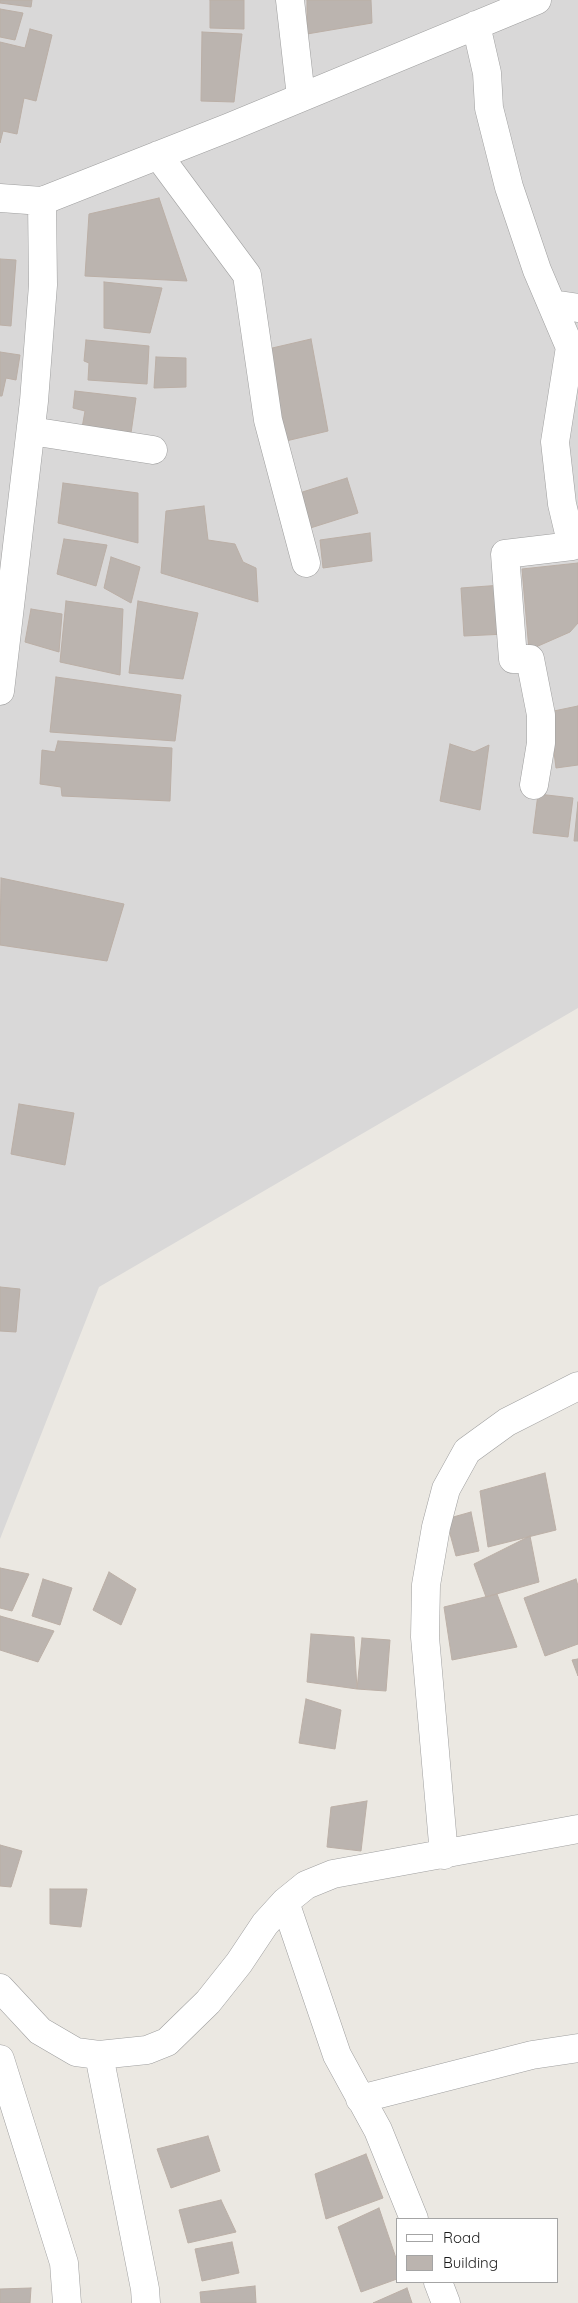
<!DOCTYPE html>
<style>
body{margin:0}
#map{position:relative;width:578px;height:2303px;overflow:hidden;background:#ebe8e2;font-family:Quicksand,sans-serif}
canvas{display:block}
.legend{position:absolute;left:396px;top:2218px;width:162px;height:65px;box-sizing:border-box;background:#fff;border:1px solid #a4a4a4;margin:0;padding:6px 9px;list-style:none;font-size:15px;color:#1b1b1b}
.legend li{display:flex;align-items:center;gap:10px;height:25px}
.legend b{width:25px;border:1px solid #a4a4a4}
</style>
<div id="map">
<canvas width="578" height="2303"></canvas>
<ul class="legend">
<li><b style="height:6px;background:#fff"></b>Road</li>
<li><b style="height:14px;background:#bbb4af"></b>Building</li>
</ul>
</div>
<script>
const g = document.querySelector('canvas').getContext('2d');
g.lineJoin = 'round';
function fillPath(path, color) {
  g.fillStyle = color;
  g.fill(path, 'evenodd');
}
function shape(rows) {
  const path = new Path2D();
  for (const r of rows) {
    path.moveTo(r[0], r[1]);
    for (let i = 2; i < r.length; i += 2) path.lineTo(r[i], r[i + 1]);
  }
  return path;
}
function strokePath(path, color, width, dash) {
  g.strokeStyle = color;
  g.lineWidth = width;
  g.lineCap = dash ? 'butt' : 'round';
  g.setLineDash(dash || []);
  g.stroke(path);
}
const residential = shape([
 [0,0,578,0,578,1008,99,1287,0,1539]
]);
const building = shape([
 [0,0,32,0,31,7,0,3,0,0],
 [210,0,244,0,244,29,210,28,210,0],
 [307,0,371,0,372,23,307,34,307,0],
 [0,9,23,13,15,40,0,37,0,9],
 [30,29,52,35,36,101,24,98,17,134,3,131,0,143,0,42,25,48,30,29],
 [202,32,242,34,234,102,201,101,202,32],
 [159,198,187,281,85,276,89,214,159,198],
 [0,259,16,260,11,326,0,325,0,259],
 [104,282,162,288,150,333,104,328,104,282],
 [311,339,328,431,286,441,268,349,311,339],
 [86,340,149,346,147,384,88,380,89,363,84,361,86,340],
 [0,352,20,355,16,380,6,378,2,396,0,396,0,352],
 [156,357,186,358,186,387,154,388,156,357],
 [75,391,136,398,131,433,82,428,85,411,73,408,75,391],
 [347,478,358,513,304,530,293,495,347,478],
 [63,483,138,493,138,543,58,523,63,483],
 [204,506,208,540,235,544,243,562,256,568,258,602,161,573,166,511,204,506],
 [370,533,372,561,323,568,320,540,370,533],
 [64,539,107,545,96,586,57,574,64,539],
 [111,557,140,567,131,603,104,588,111,557],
 [578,563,578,623,570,632,529,650,522,569,578,563],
 [502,585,506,634,464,636,461,588,502,585],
 [66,601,123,609,120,675,60,662,66,601],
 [138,601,198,613,183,679,129,673,138,601],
 [31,609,62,614,59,652,25,642,31,609],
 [56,677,181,695,175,741,50,732,56,677],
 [578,706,578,765,556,768,549,712,578,706],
 [58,741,172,748,170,801,62,796,61,787,40,784,42,750,55,752,58,741],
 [450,744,474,752,489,745,480,810,440,801,450,744],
 [538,794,573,798,568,837,533,833,538,794],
 [578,802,578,841,574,841,578,802],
 [1,878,124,904,107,961,0,945,1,878],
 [19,1104,74,1113,65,1165,11,1154,19,1104],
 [0,1287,20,1289,16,1332,0,1331,0,1287],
 [545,1473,556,1530,488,1547,480,1491,545,1473],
 [471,1512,479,1551,456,1556,446,1519,471,1512],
 [530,1536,539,1582,486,1597,474,1564,530,1536],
 [0,1568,29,1574,12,1611,0,1608,0,1568],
 [109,1572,136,1589,121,1625,93,1610,109,1572],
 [43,1579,72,1588,60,1625,32,1616,43,1579],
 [576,1579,578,1586,578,1644,545,1656,524,1598,576,1579],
 [497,1594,517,1647,452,1660,444,1607,497,1594],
 [0,1616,54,1631,38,1662,0,1650,0,1616],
 [311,1634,354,1637,357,1689,307,1682,311,1634],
 [362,1638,390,1640,386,1691,357,1689,362,1638],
 [578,1659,578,1676,572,1660,578,1659],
 [306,1699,341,1710,335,1749,299,1743,306,1699],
 [367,1801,361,1851,327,1847,331,1807,367,1801],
 [0,1845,22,1851,11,1887,0,1886,0,1845],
 [50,1889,87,1889,81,1927,50,1924,50,1889],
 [208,2136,220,2171,171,2188,157,2149,208,2136],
 [366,2154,383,2198,326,2219,315,2174,366,2154],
 [221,2200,236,2232,188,2243,179,2210,221,2200],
 [379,2208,397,2261,397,2279,361,2292,338,2227,379,2208],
 [232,2242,239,2273,202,2281,195,2249,232,2242],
 [255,2286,256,2303,201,2303,200,2292,255,2286],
 [31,2288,30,2303,0,2303,0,2289,31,2288],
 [407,2288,412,2303,373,2303,407,2288]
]);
const minor = shape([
 [290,0,301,97],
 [476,25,487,73,489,108,509,187,537,270,577,364],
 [158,155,247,275,268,420,306,563],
 [0,198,42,201,230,127,537,0],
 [552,304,578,308],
 [31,431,153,450],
 [0,691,34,401,43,285,42,201],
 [534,785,541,743,541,715,530,659,513,659,505,554,572,546,562,504,555,442,570,347],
 [444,1855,425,1637,426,1585,436,1527,446,1489,467,1451,507,1422,578,1386],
 [285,1902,337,2055,378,2130,414,2219],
 [0,1988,40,2031,76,2052,99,2055,147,2050,167,2042,208,2002,239,1963,265,1924,285,1902,306,1885,333,1874,578,1829],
 [99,2055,145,2289,146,2303],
 [0,2059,64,2263,67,2303],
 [360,2099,532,2055,578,2048],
 [438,2282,446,2303]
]);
fillPath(residential, '#d9d8d8');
fillPath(building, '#bbb4af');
strokePath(building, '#bbafa6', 1);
strokePath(minor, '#9f9f9f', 29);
strokePath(minor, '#fff', 28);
</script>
